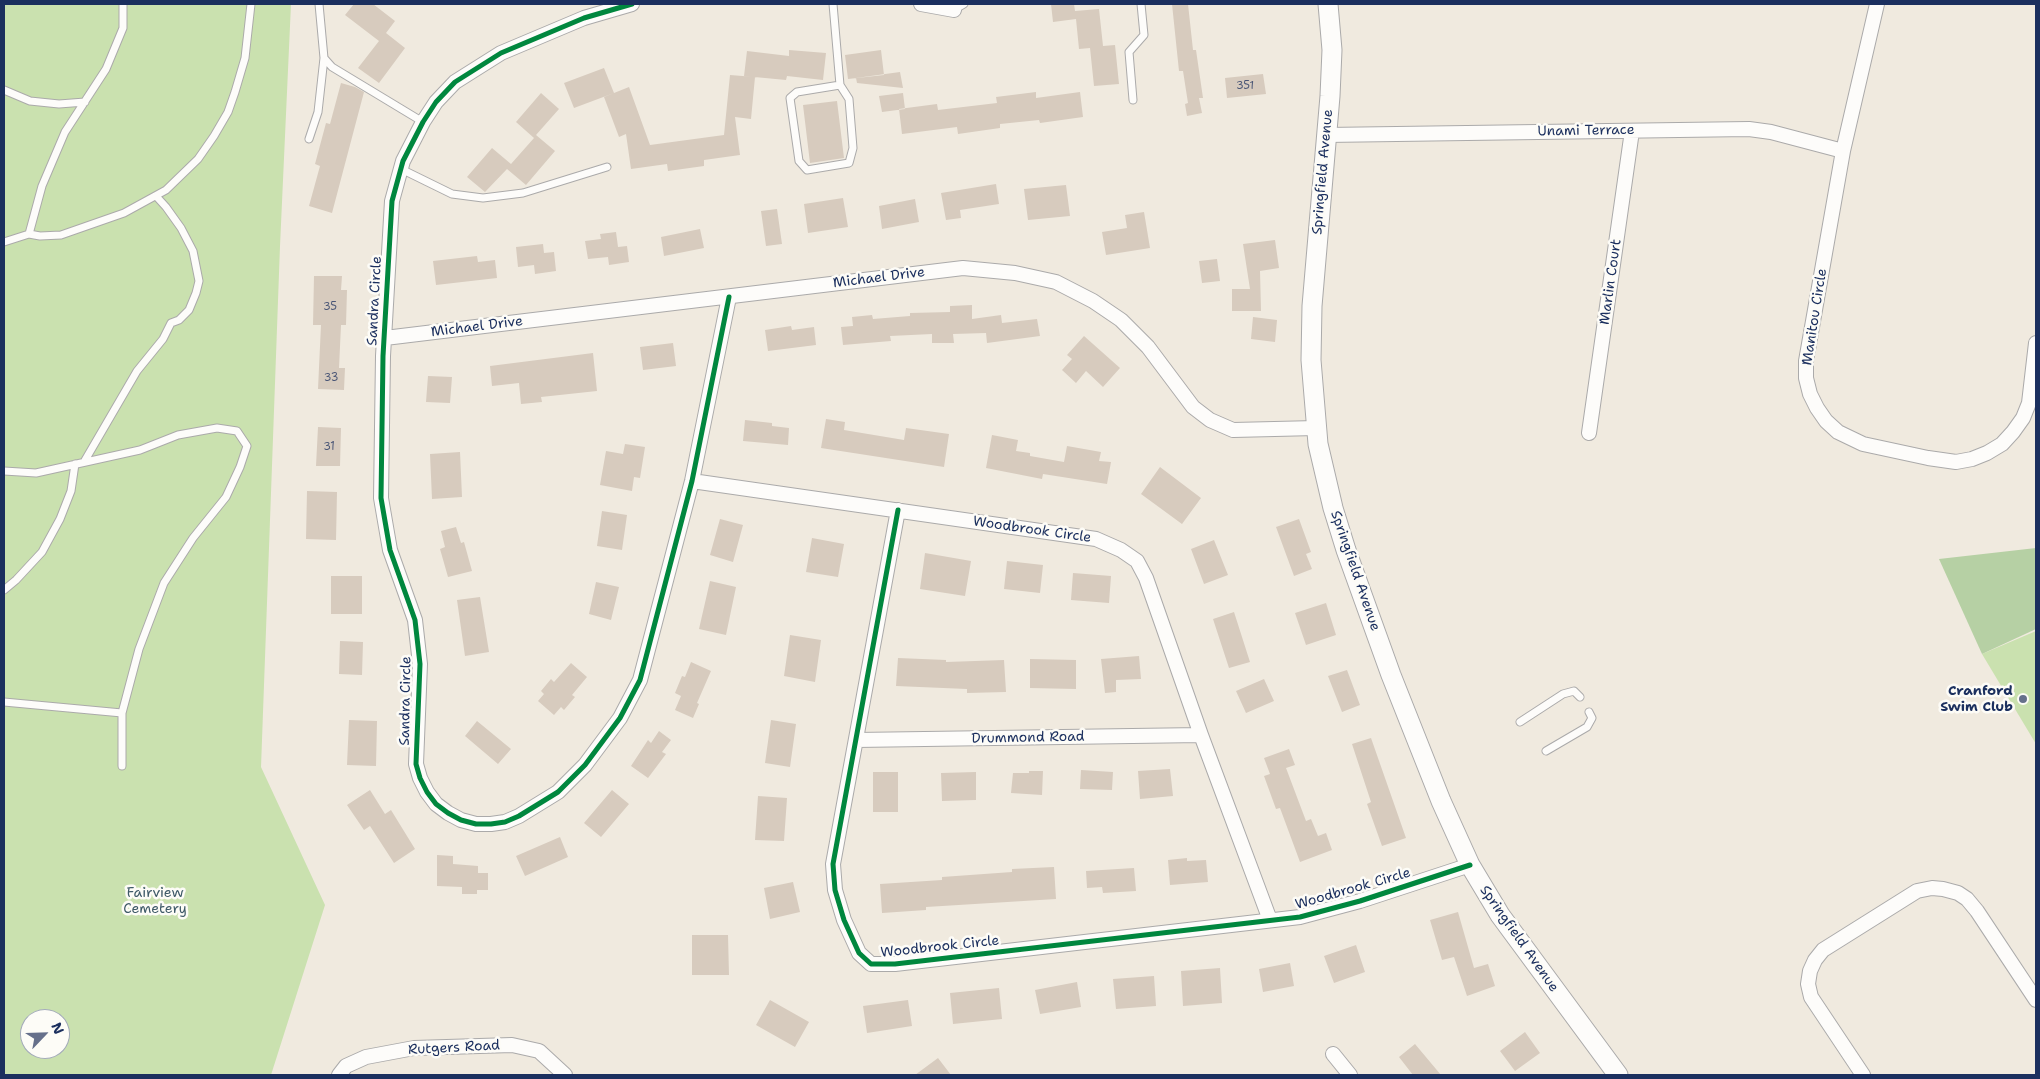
<!DOCTYPE html>
<style>
body{margin:0}
#map{position:relative;width:2040px;height:1079px;overflow:hidden;background:#f0eadf;font-family:"Shantell Sans",sans-serif}
canvas{display:block}
.frame{position:absolute;inset:0;border:5px solid #1b2f5e;pointer-events:none}
.north{position:absolute;left:20px;top:1009px;width:50px;height:50px;box-sizing:border-box;background:#fdfcf7;border:1px solid #a3aaba;border-radius:50%;rotate:66deg;font-size:14px;font-weight:700;line-height:20px;text-align:center;color:#1b2f5e}
.north::after{content:'';display:block;margin:auto;width:18px;height:22px;background:#66708b;clip-path:polygon(50% 0,100% 100%,50% 72%,0 100%)}
</style>
<div id="map">
<canvas width="2040" height="1079"></canvas>
<div class="frame"></div>
<div class="north">N</div>
</div>
<script>
const g = document.querySelector('canvas').getContext('2d');
g.lineJoin = 'round';
function fillPath(path, color) {
  g.fillStyle = color;
  g.fill(path, 'evenodd');
}
function shape(rows) {
  const path = new Path2D();
  for (const r of rows) {
    path.moveTo(r[0], r[1]);
    for (let i = 2; i < r.length; i += 2) path.lineTo(r[i], r[i + 1]);
  }
  return path;
}
function strokePath(path, color, width, dash) {
  g.strokeStyle = color;
  g.lineWidth = width;
  g.lineCap = dash ? 'butt' : 'round';
  g.setLineDash(dash || []);
  g.stroke(path);
}
function write(font, color, halo, rows, align = 'center') {
  g.font = font + ' "Shantell Sans",sans-serif';
  g.lineWidth = 5;
  g.setLineDash([]);
  g.textBaseline = 'middle';
  g.strokeStyle = halo;
  g.fillStyle = color;
  for (const [text, x, y, turn = 0] of rows) {
    g.save();
    g.translate(x, y);
    g.rotate((+turn || 0) * Math.PI / 180);
    g.textAlign = isNaN(turn) ? turn : align;
    if (halo) g.strokeText(text, 0, 0);
    g.fillText(text, 0, 0);
    g.restore();
  }
}
const green = shape([
 [4,4,291,4,280,246,261,767,325,905,271,1075,4,1075],
 [30,1019,60,1019,60,1049,30,1049],
 [2036,631,2036,744,1982,654]
]);
const forest = shape([
 [2036,548,2036,629,1982,654,1939,559]
]);
const building = shape([
 [354,4,373,4,395,21,386,33,405,48,379,83,358,68,379,41,345,15],
 [1051,4,1074,4,1075,11,1099,9,1103,46,1115,45,1119,84,1094,86,1090,48,1079,49,1076,19,1053,22],
 [1172,4,1188,4,1193,50,1196,50,1203,98,1199,98,1202,113,1187,116,1185,104,1188,103,1183,71,1179,71],
 [789,50,826,53,823,80,787,76,786,80,744,76,747,51,789,56],
 [881,50,884,75,848,79,845,55],
 [604,68,614,93,574,108,564,83],
 [900,72,903,88,857,83,856,78],
 [1263,74,1266,94,1227,98,1225,78],
 [730,75,755,77,751,119,735,117,740,155,704,160,704,166,668,171,667,164,631,169,626,134,619,137,604,97,629,87,650,145,724,135],
 [341,83,355,87,364,92,332,213,309,206,320,166,315,164,326,123,330,124],
 [1036,92,1036,98,1080,92,1083,117,1040,123,1039,120,1000,124,1000,128,958,134,957,127,902,134,899,109,937,104,938,110,997,103,996,97],
 [541,93,559,109,536,135,555,151,526,185,507,169,485,192,467,177,492,148,511,164,534,138,516,122],
 [903,93,905,109,882,112,879,96],
 [837,101,844,158,810,163,803,105],
 [996,184,999,204,960,210,961,218,946,220,941,193],
 [1066,185,1070,216,1028,220,1024,189],
 [843,198,848,227,808,233,804,204],
 [915,199,919,222,882,229,879,206],
 [777,209,782,244,766,246,761,211],
 [1144,212,1150,248,1106,255,1102,232,1127,228,1125,215],
 [700,229,704,248,664,256,661,237],
 [616,232,618,247,627,246,629,262,609,265,608,257,588,259,585,241,601,239,600,234],
 [1275,240,1279,268,1260,271,1261,311,1232,311,1232,289,1250,289,1243,244],
 [543,244,544,253,554,252,556,271,535,274,534,265,518,267,516,247],
 [477,256,478,262,495,260,497,278,436,285,433,261],
 [1217,259,1220,281,1202,283,1199,261],
 [314,276,342,276,341,290,347,290,346,325,341,325,339,368,345,368,344,390,318,389,321,325,313,325],
 [972,305,972,319,1001,315,1002,323,1037,319,1040,336,987,343,986,333,953,334,954,343,932,343,932,334,890,336,891,341,843,345,841,327,853,326,852,317,872,315,873,319,910,316,910,313,950,312,950,306],
 [1253,317,1277,320,1275,342,1251,339],
 [791,326,792,330,814,327,816,345,768,351,765,330],
 [1084,336,1120,368,1103,387,1086,371,1076,383,1062,370,1072,359,1067,355],
 [673,343,676,366,643,370,640,347],
 [593,353,597,391,541,397,542,402,521,404,519,383,492,386,490,366],
 [428,376,452,377,450,403,426,402],
 [826,419,845,422,844,430,904,440,906,428,949,434,944,467,821,448],
 [745,420,772,423,772,426,789,428,788,445,743,441],
 [318,427,341,428,340,466,316,466],
 [992,435,1018,440,1016,451,1030,453,1030,456,1064,462,1067,446,1101,452,1099,461,1111,462,1107,484,1043,474,1042,479,986,468],
 [625,444,645,447,640,478,634,477,632,491,600,485,606,451,623,454],
 [460,452,462,497,432,499,430,454],
 [1160,467,1201,498,1182,524,1141,494],
 [307,491,337,492,336,540,306,539],
 [602,511,627,515,622,550,597,546],
 [720,519,743,525,733,562,710,555],
 [1299,519,1311,552,1306,554,1312,569,1294,576,1276,527],
 [456,527,461,543,464,542,472,571,448,577,440,549,445,547,441,531],
 [812,538,844,544,838,577,806,572],
 [1214,540,1228,575,1204,584,1191,549],
 [925,553,971,561,965,596,920,589],
 [1007,561,1043,565,1040,593,1004,589],
 [1073,573,1111,576,1109,603,1071,600],
 [331,576,362,576,362,614,331,614],
 [710,581,736,587,726,635,699,629],
 [596,582,619,587,611,620,589,614],
 [480,597,489,652,465,656,457,600],
 [1326,603,1336,635,1306,645,1295,613],
 [1234,612,1250,662,1229,668,1213,619],
 [790,635,821,640,815,682,784,676],
 [340,641,363,642,362,675,339,674],
 [1139,656,1141,679,1116,680,1116,692,1105,693,1101,659],
 [898,658,946,660,946,662,1004,660,1006,692,967,693,967,689,896,686],
 [1030,659,1076,660,1076,689,1030,688],
 [691,662,711,671,697,703,699,704,693,718,675,710,681,696,675,693,682,676,685,677],
 [571,663,587,677,572,695,575,697,564,710,561,707,554,715,538,701,544,694,541,691,551,679,554,682],
 [1347,670,1360,705,1342,712,1328,676],
 [1264,679,1274,701,1246,713,1236,691],
 [349,720,377,721,376,766,347,765],
 [771,720,796,724,790,767,765,763],
 [477,721,511,749,498,764,465,736],
 [659,731,671,740,662,752,666,754,648,778,631,766,648,740,651,743],
 [1371,738,1406,838,1382,846,1367,804,1371,802,1352,744],
 [1289,749,1295,765,1286,768,1306,821,1311,819,1318,836,1326,833,1332,850,1300,862,1280,808,1276,809,1264,776,1270,774,1264,758],
 [1170,769,1173,796,1140,799,1138,771],
 [1081,770,1113,772,1112,790,1080,789],
 [1029,771,1043,771,1042,795,1011,793,1013,773,1029,773],
 [873,772,898,772,898,812,873,812],
 [976,772,976,800,942,801,941,773],
 [370,790,385,814,391,810,415,849,394,863,370,826,364,830,347,805],
 [612,790,629,804,601,837,584,823],
 [758,796,787,798,784,841,755,840],
 [560,837,568,857,525,876,516,856],
 [437,855,453,856,453,864,478,866,478,873,488,873,488,890,477,890,477,894,462,894,462,887,437,886],
 [1187,858,1187,861,1206,860,1208,882,1170,885,1168,860],
 [1054,867,1056,899,926,907,926,910,882,913,880,884,942,880,942,877,1012,872,1012,869],
 [1134,868,1136,891,1103,893,1102,887,1087,888,1086,871],
 [793,882,800,912,770,919,764,888],
 [1458,912,1474,968,1488,964,1495,986,1467,996,1454,957,1442,960,1430,920],
 [692,935,728,935,729,975,692,975],
 [1356,945,1365,972,1334,983,1324,956],
 [1290,963,1294,986,1263,992,1259,969],
 [1220,968,1222,1003,1183,1006,1181,971],
 [1154,976,1156,1006,1116,1009,1113,979],
 [1077,982,1081,1007,1040,1014,1035,990],
 [999,988,1002,1019,953,1024,950,993],
 [770,1000,809,1022,795,1047,756,1025],
 [908,1000,912,1026,867,1033,863,1006],
 [1525,1032,1540,1053,1515,1071,1500,1051],
 [1415,1044,1441,1075,1413,1075,1399,1057],
 [938,1058,951,1075,915,1075]
]);
const lane = shape([
 [319,4,324,58,332,67,423,122],
 [833,4,840,85,849,99,853,148,849,163,807,170,799,161,790,98,797,92,840,85],
 [954,10,964,4],
 [4,90,30,101,59,104,85,102],
 [1133,100,1129,52,1144,35,1141,4],
 [309,139,318,112,324,58],
 [401,169,452,194,483,198,523,193,607,167],
 [29,234,40,236,61,235,124,213,166,190,198,159,214,136,228,112,235,92,245,58,251,4],
 [4,242,29,234,42,186,65,132,106,69,123,28,123,4],
 [84,462,137,371,163,339,171,323,179,320,189,310,196,293,199,281,193,251,181,228,166,207,156,196],
 [4,471,36,473,140,450,178,435,217,428,237,431,247,446,240,467,226,497,193,538,164,583,139,649,122,713,122,766],
 [4,590,16,580,42,552,60,519,71,491,75,464],
 [4,702,122,713],
 [1520,722,1563,694,1574,691,1580,697],
 [1546,751,1587,727,1592,718,1589,712]
]);
const street = shape([
 [632,4,584,18,501,53,455,82,436,102,423,122,403,161,392,201,383,356,381,498,390,550,415,620,420,664,416,764,420,778,427,792,436,804,448,813,461,820,476,824,491,824,505,822,519,816,558,792,585,765,620,718,640,680,692,481,729,297],
 [921,4,954,10],
 [1877,4,1843,151,1806,361,1806,378,1810,394,1817,408,1826,421,1838,432,1863,444,1928,458,1956,462,1972,459,1987,453,2002,444,2013,432,2023,418,2029,403,2036,343],
 [1326,135,1749,129,1771,132,1843,151],
 [385,338,963,268,1015,273,1056,282,1093,301,1121,320,1148,347,1193,407,1210,420,1233,430,1316,428],
 [1589,433,1632,131],
 [692,481,1096,539,1121,550,1137,561,1146,578,1201,735,1270,920],
 [898,510,833,864,835,890,844,920,859,953,871,964,895,964,1300,917,1360,901,1470,865],
 [856,740,1201,735],
 [1333,1054,1350,1075],
 [339,1075,346,1066,366,1057,414,1048,512,1045,539,1051,565,1075],
 [1863,1075,1811,997,1808,984,1810,971,1815,960,1823,950,1917,891,1932,888,1943,889,1958,893,1967,899,1977,911,2036,1000]
]);
const secondary = shape([
 [1328,4,1332,50,1330,96,1312,306,1311,360,1318,444,1333,508,1346,550,1391,675,1441,801,1470,865,1500,915,1618,1075]
]);
const cycleway = shape([
 [632,4,584,18,501,53,455,82,436,102,423,122,403,161,392,201,383,356,381,498,390,550,415,620,420,664,416,764,420,778,427,792,436,804,448,813,461,820,476,824,491,824,505,822,519,816,558,792,585,765,620,718,640,680,692,481,729,297],
 [898,510,833,864,835,890,844,920,859,953,871,964,895,964,1300,917,1360,901,1470,865]
]);
const markers = [
 [2023,699,5,"#66708b"]
];
const numberNames = [
 ["351",1245,86],
 ["35",330,307],
 ["33",331,378],
 ["31",329,447]
];
const streetNames = [
 ["Unami Terrace",1586,131,-1],
 ["Springfield Avenue",1323,172,-85],
 ["Michael Drive",879,278,-7],
 ["Marlin Court",1611,282,-82],
 ["Sandra Circle",375,301,-87],
 ["Manitou Circle",1815,317,-81],
 ["Michael Drive",477,327,-7],
 ["Woodbrook Circle",1032,530,8],
 ["Springfield Avenue",1355,571,71],
 ["Sandra Circle",406,701,-89],
 ["Drummond Road",1028,738,-1],
 ["Woodbrook Circle",1353,889,-16],
 ["Springfield Avenue",1519,939,55],
 ["Woodbrook Circle",940,947,-6],
 ["Rutgers Road",454,1048,-3]
];
const poiNames = [
 ["Cranford",2013,691],
 ["Swim Club",2013,707]
];
const parkNames = [
 ["Fairview",155,893],
 ["Cemetery",155,909]
];
fillPath(green, '#cae1af');
fillPath(forest, '#b6d0a4');
fillPath(building, '#d7cbbe');
strokePath(lane, '#abaaaa', 9);
strokePath(street, '#abaaaa', 16);
strokePath(secondary, '#abaaaa', 21);
strokePath(lane, '#fdfcfa', 7);
strokePath(street, '#fdfcfa', 14);
strokePath(secondary, '#fdfcfa', 19);
strokePath(cycleway, '#00873e', 5);
for (const [x, y, r, color] of markers) {
  const dot = new Path2D();
  dot.arc(x, y, r, 0, 2 * Math.PI);
  g.fillStyle = color;
  g.fill(dot);
  strokePath(dot, '#fdfcf7', 2);
}
write('11px', '#4a5676', null, numberNames);
write('14px', '#1b2f5e', '#fdfcf7', streetNames);
write('bold 14px', '#1b2f5e', '#fdfcf7', poiNames, 'right');
write('14px', '#3f5a68', '#fdfcf7', parkNames);
</script>
